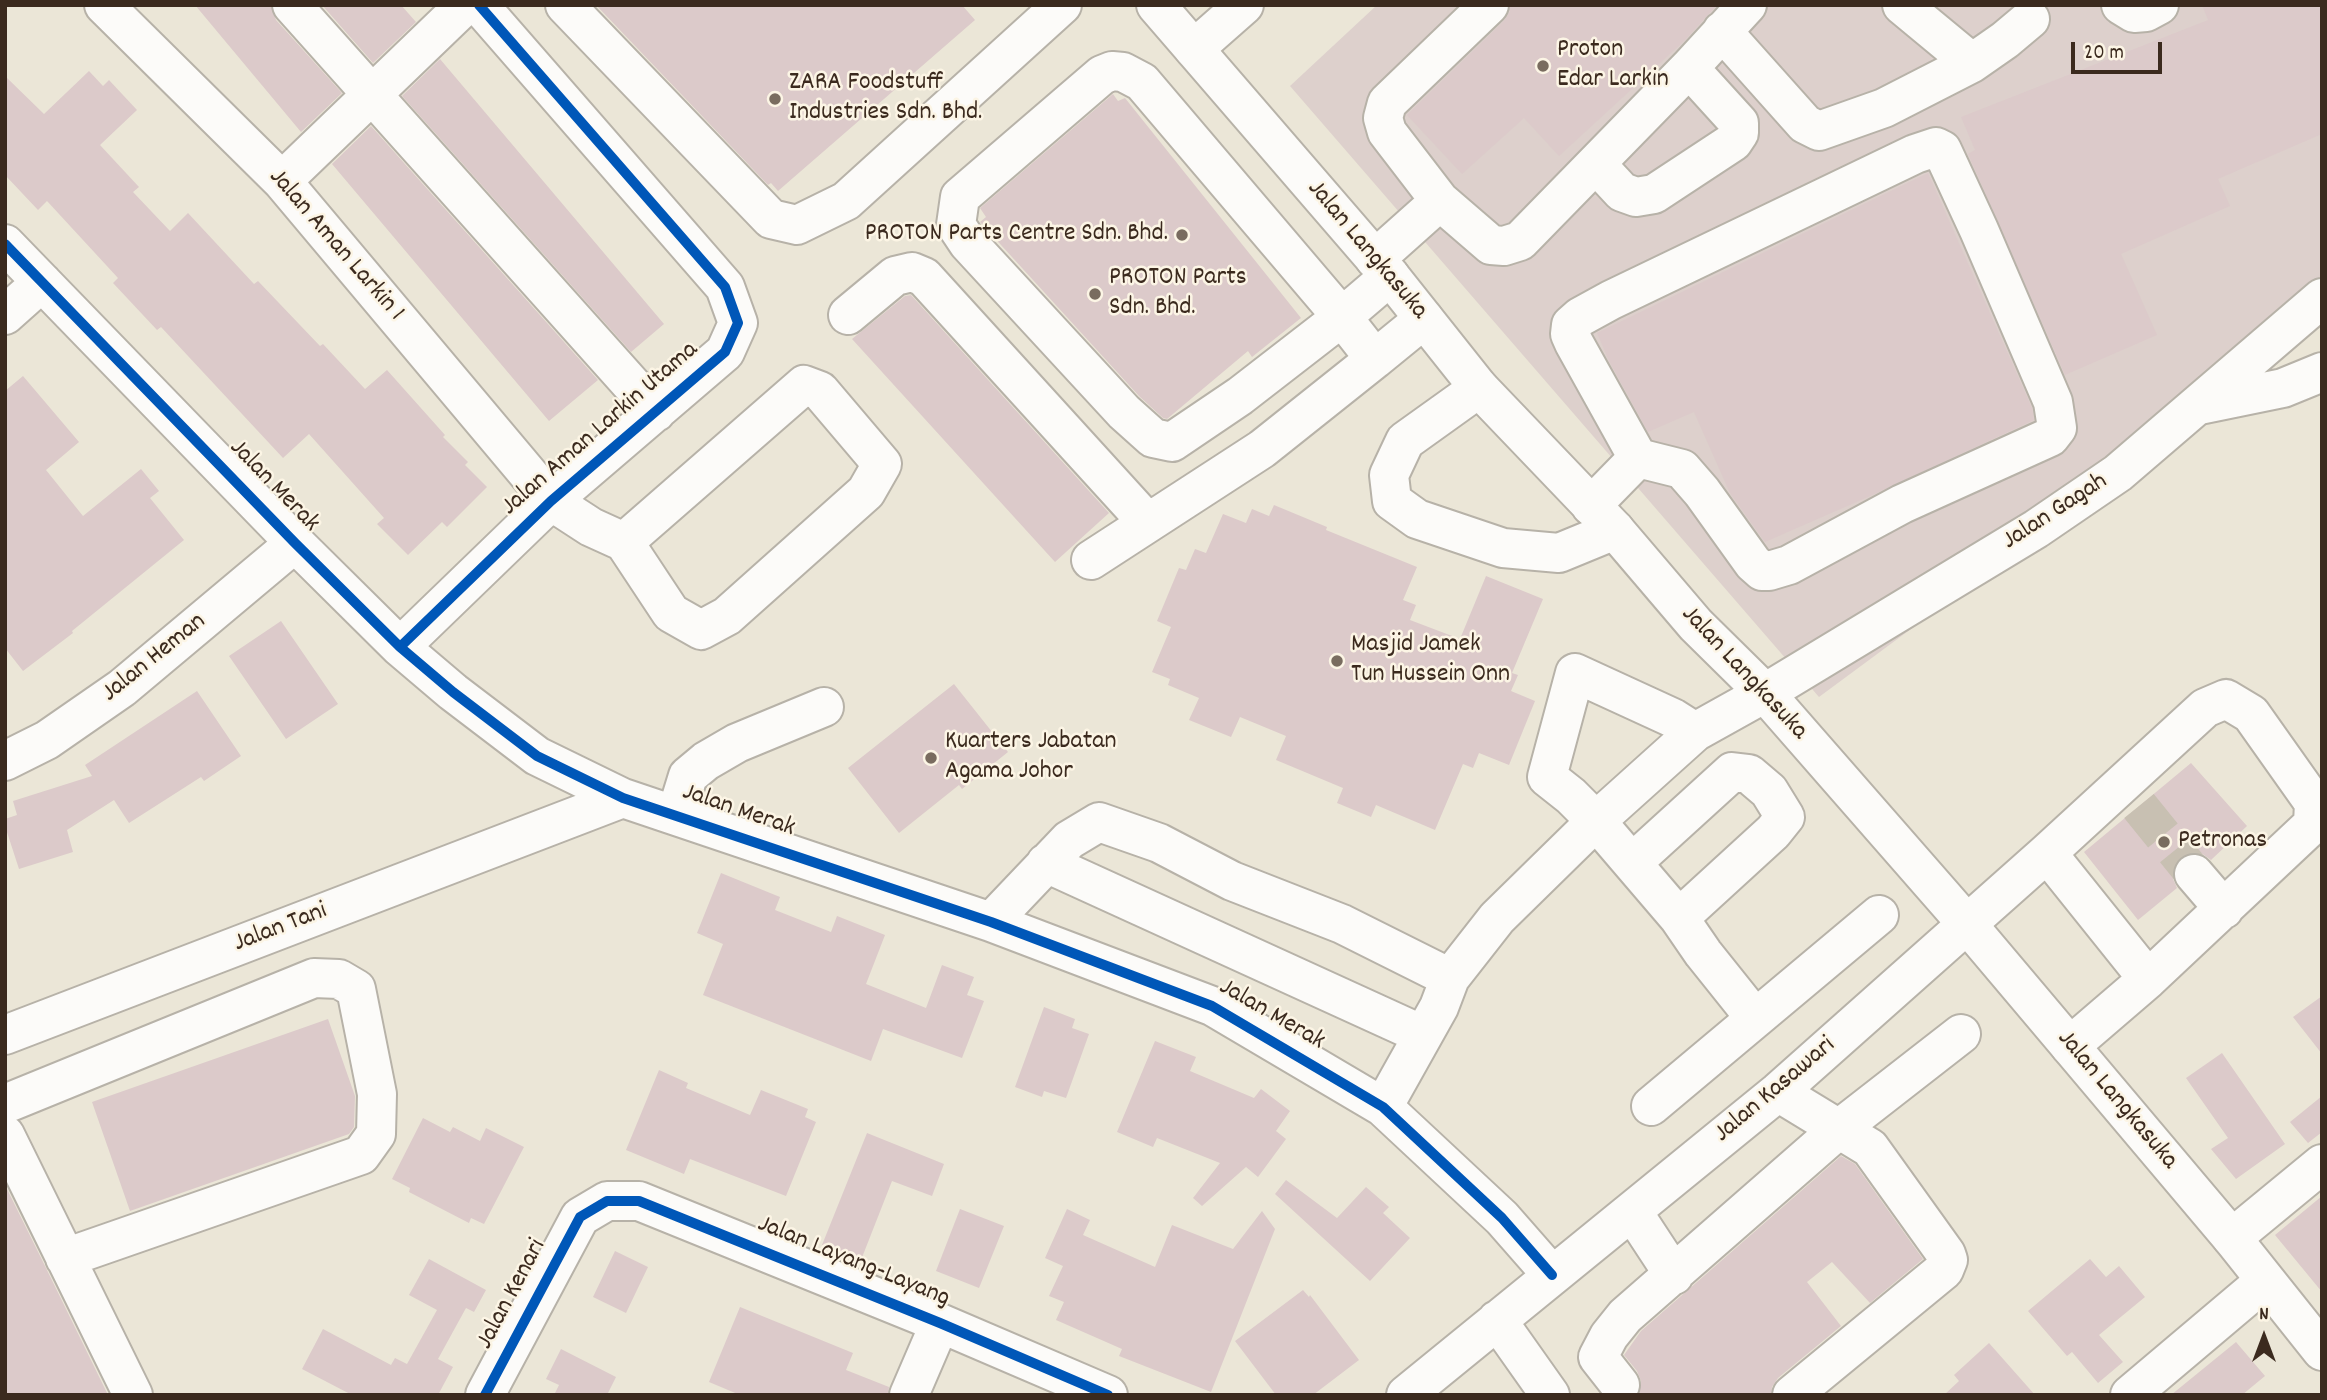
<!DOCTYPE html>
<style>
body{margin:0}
#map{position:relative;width:2327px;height:1400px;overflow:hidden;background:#ebe6d7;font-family:Dekko,sans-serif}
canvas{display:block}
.frame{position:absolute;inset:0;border:7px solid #3b2a1e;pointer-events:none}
.north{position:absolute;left:2229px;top:1302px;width:70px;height:70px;-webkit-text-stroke:5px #fcf5e5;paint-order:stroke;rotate:0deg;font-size:19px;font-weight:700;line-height:28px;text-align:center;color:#3b2a1e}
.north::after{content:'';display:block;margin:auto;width:24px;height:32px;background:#3b2a1e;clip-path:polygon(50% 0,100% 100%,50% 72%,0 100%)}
.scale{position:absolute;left:2071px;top:42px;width:91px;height:32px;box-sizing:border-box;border:4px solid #3b2a1e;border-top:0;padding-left:9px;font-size:21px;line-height:24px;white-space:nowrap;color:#3b2a1e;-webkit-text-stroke:5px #fcf5e5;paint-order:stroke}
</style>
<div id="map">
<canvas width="2327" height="1400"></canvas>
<div class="frame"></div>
<div class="north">N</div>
<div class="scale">20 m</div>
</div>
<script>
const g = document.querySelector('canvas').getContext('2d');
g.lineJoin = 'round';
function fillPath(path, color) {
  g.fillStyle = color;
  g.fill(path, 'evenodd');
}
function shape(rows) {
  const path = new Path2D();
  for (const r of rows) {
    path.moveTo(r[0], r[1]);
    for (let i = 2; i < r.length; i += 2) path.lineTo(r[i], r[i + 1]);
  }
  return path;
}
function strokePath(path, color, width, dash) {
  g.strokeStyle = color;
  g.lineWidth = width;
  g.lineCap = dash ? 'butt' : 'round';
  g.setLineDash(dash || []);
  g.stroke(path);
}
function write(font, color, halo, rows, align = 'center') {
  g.font = font + ' Dekko,sans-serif';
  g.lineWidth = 5;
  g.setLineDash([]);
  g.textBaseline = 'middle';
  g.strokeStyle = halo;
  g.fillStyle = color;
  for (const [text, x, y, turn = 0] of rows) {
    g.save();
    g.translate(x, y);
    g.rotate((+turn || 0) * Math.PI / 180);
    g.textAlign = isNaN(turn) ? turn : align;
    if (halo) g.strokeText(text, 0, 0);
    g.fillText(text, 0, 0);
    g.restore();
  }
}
const industrial = shape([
 [1377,5,2322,5,2322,325,1819,697,1290,86]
]);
const building = shape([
 [195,5,271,5,276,20,342,93,301,132],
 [322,5,401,5,416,22,373,63],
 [596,5,962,5,975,20,778,191,771,183,768,185],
 [1510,5,1717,5,1684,41,1559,156,1524,118,1462,174,1407,115,1504,21,1510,12],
 [2202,5,2322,5,2322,134,2218,179,2230,206,2121,254,2157,335,2065,375,1968,154,1975,150,1961,117,2208,20],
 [440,59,664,324,631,352,402,96],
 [89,71,103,86,109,80,137,110,100,145,139,187,133,192,170,231,188,213,254,284,258,281,320,346,323,344,365,389,387,370,445,435,443,437,468,462,465,465,487,487,447,527,442,522,408,555,377,524,384,518,309,434,283,458,161,327,157,330,113,283,118,278,47,201,38,210,5,175,5,76,44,114],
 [1113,94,1118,101,1125,98,1301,318,1252,357,1248,351,1167,419,1163,418,1139,396,980,222,986,217,980,208],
 [371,126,598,380,549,421,332,164],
 [1928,173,2032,408,2034,420,1868,497,1765,542,1730,493,1694,412,1648,432,1609,361,1597,333],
 [911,295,1109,513,1055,562,852,339,905,296],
 [23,376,79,442,46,470,83,516,141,469,159,491,150,498,184,540,72,631,73,633,23,671,5,648,5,391],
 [1274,505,1327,527,1326,530,1417,567,1403,600,1416,605,1410,620,1460,639,1486,576,1543,599,1512,673,1518,675,1511,691,1535,701,1509,765,1479,753,1473,768,1463,764,1435,830,1376,805,1371,817,1337,803,1343,788,1276,760,1286,736,1240,717,1231,737,1189,720,1199,698,1168,685,1170,679,1152,672,1171,627,1157,621,1179,568,1186,570,1195,549,1206,553,1223,514,1246,523,1252,509,1269,516],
 [281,621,338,704,286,739,229,656],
 [954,684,1008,752,962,789,959,785,899,833,848,768],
 [197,691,241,756,204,781,201,777,129,823,114,800,67,830,73,852,19,869,5,826,5,819,17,815,13,801,92,776,85,765],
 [2191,763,2247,826,2211,860,2201,853,2189,853,2180,857,2173,867,2173,879,2177,888,2138,920,2084,852],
 [721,873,780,897,775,910,831,932,837,916,885,935,866,984,926,1008,942,965,974,977,967,995,984,1001,962,1058,883,1029,871,1061,703,995,723,944,697,933],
 [2322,996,2322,1054,2293,1017],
 [1044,1007,1075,1019,1072,1028,1089,1034,1066,1098,1044,1091,1042,1097,1015,1087],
 [328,1019,355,1096,354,1127,349,1134,130,1211,92,1102],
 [1155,1041,1196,1057,1190,1071,1254,1098,1261,1089,1290,1111,1276,1131,1286,1139,1258,1177,1246,1167,1202,1206,1193,1198,1220,1163,1157,1138,1153,1147,1117,1132],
 [2222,1053,2285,1144,2236,1179,2211,1149,2228,1138,2186,1078],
 [659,1070,688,1083,686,1088,750,1115,761,1090,808,1109,805,1117,816,1122,786,1196,690,1159,684,1174,626,1150],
 [2322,1096,2322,1132,2308,1143,2290,1122],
 [423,1118,450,1132,453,1127,480,1141,486,1128,524,1147,484,1224,471,1218,469,1223,409,1192,410,1188,392,1179],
 [867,1133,944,1164,932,1196,892,1181,861,1260,822,1245],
 [1841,1156,1855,1164,1923,1259,1870,1303,1832,1262,1807,1282,1841,1326,1778,1378,1772,1387,1771,1395,1639,1395,1641,1381,1637,1371,1624,1355,1641,1331],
 [1286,1180,1337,1218,1366,1187,1389,1207,1383,1213,1410,1238,1370,1281,1275,1194],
 [5,1185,45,1266,108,1395,5,1395],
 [2322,1196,2322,1292,2275,1235],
 [960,1209,1004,1226,979,1288,936,1271],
 [1067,1209,1090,1220,1083,1235,1155,1267,1172,1225,1233,1249,1262,1211,1275,1229,1211,1392,1119,1356,1122,1349,1056,1320,1064,1302,1049,1296,1063,1266,1045,1258],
 [615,1251,648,1267,626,1313,593,1297],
 [429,1259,486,1290,474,1312,466,1308,438,1359,453,1367,438,1395,352,1395,302,1369,323,1329,391,1365,395,1358,407,1364,437,1310,409,1295],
 [2090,1259,2106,1277,2119,1266,2145,1297,2099,1335,2123,1362,2098,1383,2072,1352,2067,1356,2028,1311],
 [1303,1290,1309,1297,1310,1295,1359,1360,1313,1395,1276,1395,1235,1341],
 [740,1307,853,1353,846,1370,889,1387,888,1395,740,1395,709,1382],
 [2236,1342,2265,1376,2242,1395,2171,1395],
 [1989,1343,2035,1395,1944,1395,1959,1381,1954,1375],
 [561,1349,616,1377,607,1395,554,1395,559,1385,546,1379]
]);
const minorTunnel = shape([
 [2139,806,2194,874]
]);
const minor = shape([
 [104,5,282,181,551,501,591,527,624,542,804,385,820,391,882,464,866,492,727,616,701,630,671,613,624,542],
 [292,5,656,412],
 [565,5,771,219,797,225,846,201,1062,5],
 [1489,5,1387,103,1383,118,1387,132,1440,201,1491,245,1504,246,1520,241,1689,68,1747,5],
 [1902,5,1972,63],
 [2121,5,2134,13,2146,12,2159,5],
 [1722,31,1805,124,1819,131,1884,108,1972,63,2005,40,2030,19],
 [1194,49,1244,5],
 [1596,164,1622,192,1636,197,1654,194,1733,142,1739,133,1739,123,1689,68],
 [282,181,465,5],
 [5,244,295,543,400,647,453,692,537,756,623,798,991,922,1212,1006,1383,1107,1502,1218,1552,1275],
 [1375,259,1440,201],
 [5,315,42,282],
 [848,315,895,276,912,272,924,277,1148,523],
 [1375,359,1424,319],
 [1479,388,1405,441,1389,475,1392,501,1417,519,1503,548,1559,553,1615,530],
 [2200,405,2283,388,2322,372],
 [1591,506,1638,458,1682,469,1702,492,1753,563,1762,571,1769,571,1789,565,1902,504,2050,437,2057,428,2053,402,1979,230,1942,150,1936,147,1915,154,1611,300,1580,317,1571,325,1570,334,1574,343,1638,458],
 [1091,560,1262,449,1375,359,1342,317,1142,82,1123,72,1112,71,1102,75,960,197,956,225,968,243,1124,412,1153,438,1172,442,1240,396,1342,317,1390,276],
 [400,647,551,501,725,352,738,323,725,287,479,5],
 [1695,732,1673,718,1575,673,1547,777,1571,796,1596,821,1679,918,1703,953,1755,1018],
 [5,761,47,740,122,688,295,543],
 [676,815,688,776,706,761,737,743,824,707],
 [2047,853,2148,979],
 [1046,863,1423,1035],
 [1632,863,1732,772,1749,774,1769,791,1785,817,1773,832,1679,918],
 [2194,874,2224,909],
 [991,922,1069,840,1099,822,1159,843,1232,881,1342,924,1450,978,1439,1007,1383,1107],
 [1450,978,1497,918,1596,821,1695,732,1765,693,2036,529,2118,473,2322,298],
 [5,1035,623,798],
 [1778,1092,1870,1148,1946,1254,1948,1260,1944,1270,1792,1395],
 [5,1104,314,978,339,979,356,989,377,1094,376,1134,361,1155,65,1258],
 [1651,1106,1879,915],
 [5,1135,133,1395],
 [1632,1211,1674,1275],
 [2232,1238,2322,1164],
 [1497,1320,1550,1395],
 [1620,1385,1598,1357,1609,1336,1625,1316,1839,1129,1961,1034],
 [485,1395,580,1217,607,1201,639,1201,940,1323,1108,1395],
 [909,1395,940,1323],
 [1406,1395,1778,1092,2047,853,2205,708,2226,699,2251,714,2314,803,2313,824,2148,979,2070,1046],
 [2130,1395,2265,1281]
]);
const major = shape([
 [1156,5,1390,276,1479,388,1615,530,1696,625,1765,693,1967,924,2232,1238,2322,1351]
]);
const cycleway = shape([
 [5,244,295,543,400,647,453,692,537,756,623,798,991,922,1212,1006,1383,1107,1502,1218,1552,1275],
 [400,647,551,501,725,352,738,323,725,287,479,5],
 [485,1395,580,1217,607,1201,639,1201,940,1323,1108,1395]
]);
const markers = [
 [1543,66,7,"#796c5f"],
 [775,99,7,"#796c5f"],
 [1182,235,7,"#796c5f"],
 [1095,294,7,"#796c5f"],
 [1337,661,7,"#796c5f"],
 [931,758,7,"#796c5f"],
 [2164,842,7,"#796c5f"]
];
const poiNames = [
 ["Proton",1557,51],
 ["Edar Larkin",1557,81],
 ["ZARA Foodstuff",789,84],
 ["Industries Sdn. Bhd.",789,114],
 ["PROTON Parts Centre Sdn. Bhd.",1168,235,"right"],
 ["PROTON Parts",1109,279],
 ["Sdn. Bhd.",1109,309],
 ["Masjid Jamek",1351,646],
 ["Tun Hussein Onn",1351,676],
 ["Kuarters Jabatan",945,743],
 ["Agama Johor",945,773],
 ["Petronas",2178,842]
];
const streetNames = [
 ["Jalan Aman Larkin 1",335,246,49],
 ["Jalan Langkasuka",1366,251,50],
 ["Jalan Aman Larkin Utama",601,430,-41],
 ["Jalan Merak",273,487,46],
 ["Jalan Gagah",2056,513,-33],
 ["Jalan Heman",155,659,-39],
 ["Jalan Langkasuka",1743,674,47],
 ["Jalan Merak",738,812,19],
 ["Jalan Tani",281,929,-21],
 ["Jalan Merak",1271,1016,30],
 ["Jalan Kasawari",1776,1091,-40],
 ["Jalan Langkasuka",2116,1101,50],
 ["Jalan Layang-Layang",853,1263,22],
 ["Jalan Kenari",513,1295,-62]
];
fillPath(industrial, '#ddd0cc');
fillPath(building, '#dccaca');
strokePath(minorTunnel, '#c8c0b2', 38, [38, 19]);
strokePath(minor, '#b7b2a8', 42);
strokePath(major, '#b7b2a8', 42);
strokePath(minor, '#fcfbf9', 38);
strokePath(major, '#fcfbf9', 38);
strokePath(cycleway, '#0057b8', 10);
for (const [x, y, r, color] of markers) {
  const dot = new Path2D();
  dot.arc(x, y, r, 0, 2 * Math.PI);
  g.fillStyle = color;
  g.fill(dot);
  strokePath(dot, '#fcf5e5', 2.5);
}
write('26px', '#3b2a1e', '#fcf5e5', poiNames, 'left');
write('26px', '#3b2a1e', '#fcf5e5', streetNames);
</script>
